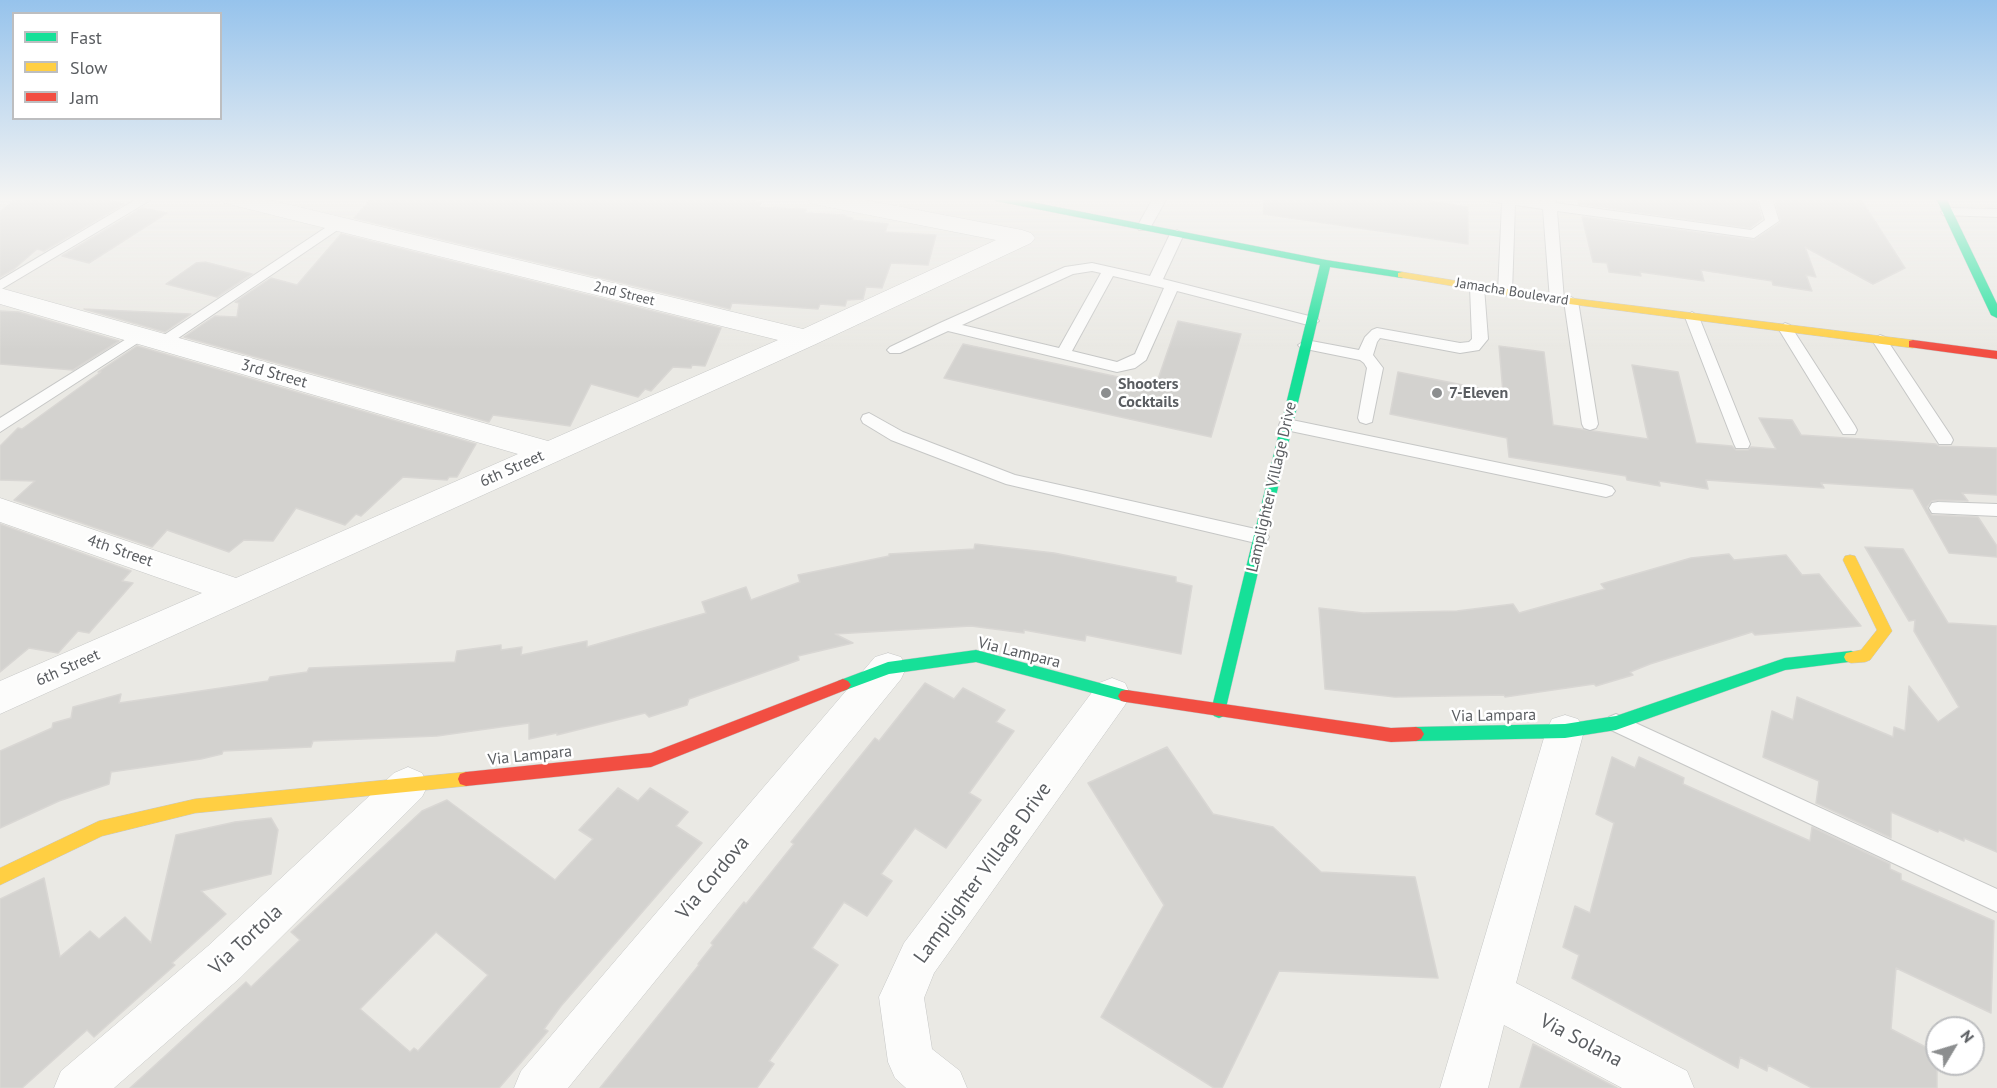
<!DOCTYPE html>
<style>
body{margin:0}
#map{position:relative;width:1997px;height:1088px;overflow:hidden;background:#eae9e4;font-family:"PT Sans",sans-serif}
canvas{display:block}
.legend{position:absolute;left:12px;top:12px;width:210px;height:108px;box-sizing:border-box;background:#fff;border:2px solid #bdbec0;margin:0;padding:8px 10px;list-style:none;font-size:18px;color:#5a5d61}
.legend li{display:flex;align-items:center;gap:12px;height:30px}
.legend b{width:30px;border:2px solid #bdbec0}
.north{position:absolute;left:1925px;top:1016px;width:60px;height:60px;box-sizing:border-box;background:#fff;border:2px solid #bdbec0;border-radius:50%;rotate:52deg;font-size:16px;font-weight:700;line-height:24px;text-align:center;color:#5a5d61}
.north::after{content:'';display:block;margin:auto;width:21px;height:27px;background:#8c8e8f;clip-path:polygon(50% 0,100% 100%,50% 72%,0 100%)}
</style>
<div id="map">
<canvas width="1997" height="1088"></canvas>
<ul class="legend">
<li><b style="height:8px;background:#16e098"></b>Fast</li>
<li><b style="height:8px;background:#ffcf43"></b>Slow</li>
<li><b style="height:8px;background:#f24e42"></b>Jam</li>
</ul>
<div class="north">N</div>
</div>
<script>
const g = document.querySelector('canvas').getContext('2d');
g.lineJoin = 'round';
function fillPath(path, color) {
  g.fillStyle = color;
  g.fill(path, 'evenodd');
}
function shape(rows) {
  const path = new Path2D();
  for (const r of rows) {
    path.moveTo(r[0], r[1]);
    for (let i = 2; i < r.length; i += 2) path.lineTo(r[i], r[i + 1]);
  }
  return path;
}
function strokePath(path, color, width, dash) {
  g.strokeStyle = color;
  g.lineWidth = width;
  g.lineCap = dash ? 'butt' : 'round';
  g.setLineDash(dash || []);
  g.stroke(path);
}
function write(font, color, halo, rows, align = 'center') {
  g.font = font + ' "PT Sans",sans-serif';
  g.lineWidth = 5;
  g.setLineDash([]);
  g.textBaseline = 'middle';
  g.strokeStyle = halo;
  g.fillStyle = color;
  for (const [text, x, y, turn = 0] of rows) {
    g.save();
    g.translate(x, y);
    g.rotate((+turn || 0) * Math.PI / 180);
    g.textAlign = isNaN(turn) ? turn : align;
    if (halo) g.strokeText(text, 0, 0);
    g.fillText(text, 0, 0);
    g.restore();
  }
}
const building = shape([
 [17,198,96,198,124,204,44,251,37,249,14,269,0,277,0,212,17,198],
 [372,198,510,198,556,201,558,198,756,198,754,203,761,203,759,207,806,209,805,213,846,215,846,217,853,218,852,220,888,224,885,232,936,235,928,265,891,263,882,288,866,287,863,299,847,300,845,306,820,304,818,309,732,303,730,309,354,218,372,198],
 [1264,198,1408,198,1468,207,1468,244,1263,214,1264,198],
 [1578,198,1756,198,1762,219,1750,228,1579,204,1578,198],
 [1774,198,1860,198,1905,268,1873,284,1805,247,1816,277,1806,275,1812,291,1773,285,1772,281,1701,270,1704,281,1640,272,1641,276,1609,272,1607,263,1593,262,1582,217,1754,240,1781,222,1774,198],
 [142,208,167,213,89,263,62,256,142,208],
 [341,234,721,328,705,366,692,365,691,368,673,367,651,391,645,389,638,397,591,384,570,426,493,415,489,422,184,337,215,316,237,317,239,303,235,302,271,278,297,285,341,234],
 [205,262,252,274,217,297,166,284,196,263,205,262],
 [84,309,191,314,165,332,84,309],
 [0,311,19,312,119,341,73,370,0,364,0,311],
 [1178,321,1241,334,1211,437,944,378,963,344,1156,385,1178,321],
 [137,346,476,444,457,477,449,477,447,480,403,477,361,516,356,514,345,525,296,508,273,541,244,540,229,552,167,530,152,547,14,500,35,481,0,480,0,446,18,428,22,429,101,372,98,372,137,346],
 [1499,346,1544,352,1553,425,1648,439,1632,365,1678,372,1696,443,1732,446,1736,450,1748,450,1751,447,1776,449,1759,418,1792,420,1801,435,1936,444,1939,446,1997,448,1997,495,1962,493,1968,501,1938,500,1932,501,1927,507,1932,515,1978,517,1997,546,1997,557,1949,553,1913,489,1821,483,1824,488,1706,480,1708,489,1659,481,1660,486,1627,480,1626,476,1509,457,1507,438,1390,414,1398,372,1503,393,1499,346],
 [0,524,131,571,122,581,133,583,89,633,78,631,58,653,29,648,0,672,0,524],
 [975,544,1054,553,1176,577,1176,582,1192,586,1181,654,1086,635,1085,641,1024,630,1024,633,971,626,835,634,853,643,798,656,799,660,689,699,687,705,649,717,645,713,557,735,557,733,529,739,529,723,437,736,313,741,311,747,223,751,222,754,201,759,111,772,109,784,59,801,0,828,0,751,52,728,53,723,71,718,73,707,121,694,119,703,268,681,270,677,307,672,309,668,455,662,457,651,501,645,501,650,522,647,521,655,587,641,587,647,706,613,702,602,746,587,751,600,800,582,798,575,889,556,889,554,974,549,975,544],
 [1865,547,1903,549,1948,623,1997,626,1997,852,1964,838,1964,841,1939,830,1938,832,1891,812,1891,838,1816,803,1819,781,1763,757,1772,711,1793,720,1797,697,1893,737,1894,727,1905,731,1909,686,1938,722,1959,707,1914,631,1915,620,1909,621,1865,547],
 [1729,554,1734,560,1786,555,1802,575,1819,574,1861,626,1755,635,1752,632,1650,664,1630,672,1633,675,1596,686,1594,684,1505,697,1504,695,1395,697,1325,689,1319,608,1363,613,1457,611,1513,604,1519,613,1605,589,1601,584,1691,558,1729,554],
 [925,683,954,699,963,688,1005,710,996,722,1014,731,969,793,981,800,946,848,915,828,881,874,892,881,867,916,844,902,812,948,838,965,769,1061,774,1064,757,1088,600,1088,699,965,698,964,713,945,711,943,744,902,746,904,794,844,791,842,875,738,879,741,925,683],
 [1167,747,1213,814,1273,827,1321,872,1415,877,1438,978,1279,971,1222,1088,1214,1088,1101,1017,1164,905,1088,783,1167,747],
 [1612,757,1635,768,1639,757,1684,778,1683,784,1810,841,1812,827,1890,864,1890,869,1901,874,1901,880,1994,921,1991,1013,1896,968,1891,1029,1937,1053,1937,1088,1812,1088,1768,1065,1767,1071,1740,1057,1738,1068,1572,978,1579,955,1563,947,1575,906,1590,913,1614,823,1596,814,1612,757],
 [618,788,638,801,650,788,688,812,676,826,702,843,561,1006,544,1029,548,1031,499,1088,130,1088,246,982,251,987,300,940,291,932,422,811,447,800,555,880,593,839,579,830,618,788],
 [436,932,488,975,418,1051,414,1048,410,1052,360,1009,436,932],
 [271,818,278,830,271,874,201,891,226,914,172,963,175,965,94,1037,87,1030,22,1088,0,1088,0,899,44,878,60,957,90,931,99,939,125,917,151,943,176,835,235,822,271,818],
 [1533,1044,1558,1057,1617,1088,1520,1088,1533,1044]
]);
const lane = shape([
 [138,198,154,198,0,290,0,280,138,198],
 [1153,198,1167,198,1149,230,1139,230,1137,227,1153,198],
 [1485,198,1521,198,1543,201,1542,198,1556,198,1556,203,1751,230,1765,220,1758,198,1772,198,1779,221,1754,238,1557,211,1564,300,1557,304,1550,300,1543,209,1515,205,1512,292,1505,296,1498,292,1502,203,1487,201,1485,198],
 [1948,208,1997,209,1997,217,1943,215,1941,212,1948,208],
 [337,220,344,224,342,227,168,345,158,345,155,342,158,339,337,220],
 [1177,230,1184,234,1163,279,1317,318,1319,321,1312,326,1177,291,1146,360,1135,368,1117,372,948,331,900,353,890,353,887,350,890,347,940,323,1065,267,1092,263,1150,276,1170,234,1177,230],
 [1092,271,1101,273,1059,348,962,325,1073,274,1092,271],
 [1113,276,1164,288,1135,354,1117,362,1072,351,1113,276],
 [1477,283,1484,287,1488,339,1479,350,1460,353,1380,338,1377,342,1373,355,1383,368,1372,422,1366,424,1360,422,1358,418,1367,368,1364,363,1360,360,1301,348,1298,345,1306,340,1359,350,1365,337,1372,330,1377,328,1460,343,1469,342,1472,339,1470,287,1477,283],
 [1571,297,1578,301,1598,424,1596,428,1590,430,1584,428,1582,424,1564,301,1571,297],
 [1692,312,1699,317,1750,444,1748,448,1736,448,1734,444,1685,317,1692,312],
 [1785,323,1790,325,1855,426,1857,430,1855,434,1843,434,1778,328,1785,323],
 [139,331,144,333,147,336,144,339,0,432,0,418,139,331],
 [1880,335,1885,337,1951,436,1953,440,1951,444,1939,444,1872,340,1880,335],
 [869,413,903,432,1015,475,1260,530,1266,532,1269,537,1266,542,1260,544,1006,484,891,440,863,423,861,419,863,415,869,413],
 [1287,419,1606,485,1612,487,1615,491,1612,495,1606,497,1281,429,1279,425,1281,421,1287,419],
 [1938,502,1997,504,1997,516,1932,513,1929,508,1932,503,1938,502],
 [1616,714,1997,889,1997,912,1609,729,1606,723,1609,717,1616,714]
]);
const street = shape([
 [220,198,262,198,803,329,996,240,818,205,810,203,806,198,855,198,1022,230,1031,233,1035,238,1031,243,816,344,0,714,0,681,202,593,0,522,0,498,236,578,518,454,0,304,0,288,548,441,778,340,224,203,220,198],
 [888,653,901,657,906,668,901,679,568,1088,514,1088,521,1071,875,657,888,653],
 [1112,678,1125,683,1130,694,1125,705,934,973,924,998,932,1049,960,1071,967,1088,906,1088,895,1078,888,1062,879,997,904,943,1099,683,1112,678],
 [1565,715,1578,719,1584,731,1516,983,1687,1071,1694,1088,1622,1088,1504,1025,1488,1088,1440,1088,1546,731,1552,719,1565,715],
 [408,767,422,773,428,785,422,797,240,978,114,1088,54,1088,61,1071,208,946,394,773,408,767]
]);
const fast = shape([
 [991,198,1011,198,1326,260,1402,272,1407,275,1402,278,1330,267,1224,716,1219,718,1214,716,1211,711,1320,265,996,201,991,198],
 [1936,198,1946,198,1997,304,1997,318,1991,315,1936,198],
 [976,650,1126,690,1131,691,1134,696,1131,701,1126,702,976,662,889,674,843,691,838,689,835,685,838,681,888,662,976,650],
 [1851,651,1856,653,1858,657,1856,661,1785,670,1616,730,1565,738,1416,741,1411,739,1408,734,1411,729,1416,727,1565,724,1616,716,1785,658,1851,651]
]);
const slow = shape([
 [1402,272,1538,294,1913,340,1919,344,1913,348,1538,300,1398,277,1398,273,1402,272],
 [1850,555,1855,556,1892,631,1870,660,1865,662,1851,663,1846,661,1844,657,1846,653,1861,650,1877,630,1843,560,1845,556,1850,555],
 [466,772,472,774,474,779,472,784,466,786,195,813,102,836,0,885,0,868,99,821,195,799,466,772]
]);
const jam = shape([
 [1913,340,1997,351,1997,359,1909,347,1909,341,1913,340],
 [843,679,848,681,851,685,848,689,651,767,466,786,460,784,458,779,460,774,466,772,651,753,843,679],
 [1126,690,1391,728,1416,727,1421,729,1424,734,1421,739,1416,741,1391,742,1126,702,1121,701,1118,696,1121,691,1126,690]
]);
const markers = [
 [1106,393,6,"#8c8e8f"],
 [1437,393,6,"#8c8e8f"]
];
const farStreetnames = [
 ["Jamacha Boulevard",1512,292,9],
 ["2nd Street",624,294,14]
];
const streetNames = [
 ["3rd Street",274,374,16],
 ["6th Street",512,469,-24],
 ["Lamplighter Village Drive",1272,487,-77],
 ["4th Street",120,551,19],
 ["Via Lampara",1019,653,14],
 ["6th Street",68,668,-24],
 ["Via Lampara",1494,716,-1],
 ["Via Lampara",530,756,-6]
];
const poiNames = [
 ["Shooters",1118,384],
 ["Cocktails",1118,402],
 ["7-Eleven",1449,393]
];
const nearStreetnames = [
 ["Lamplighter Village Drive",983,873,-54],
 ["Via Cordova",713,878,-50],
 ["Via Tortola",246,940,-43],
 ["Via Solana",1581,1041,28]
];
fillPath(building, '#d3d2cf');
strokePath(building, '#d9d7d4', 1.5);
strokePath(lane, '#c6c7c6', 2);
strokePath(street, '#c6c7c6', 1);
strokePath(fast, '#c6c7c6', 1);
strokePath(slow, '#c6c7c6', 1);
strokePath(jam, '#c6c7c6', 1);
fillPath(lane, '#fcfcfb');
fillPath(street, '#fcfcfb');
fillPath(fast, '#16e098');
fillPath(slow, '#ffcf43');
fillPath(jam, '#f24e42');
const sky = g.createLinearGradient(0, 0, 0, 350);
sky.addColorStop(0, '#96c3ec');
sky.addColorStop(0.57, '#f6f5f3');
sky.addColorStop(1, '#f6f5f300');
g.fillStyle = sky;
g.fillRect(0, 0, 1997, 350);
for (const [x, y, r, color] of markers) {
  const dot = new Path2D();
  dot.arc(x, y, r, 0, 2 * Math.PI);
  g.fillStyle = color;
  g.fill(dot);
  strokePath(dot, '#fff', 2);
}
write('14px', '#5a5d61', '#fff', farStreetnames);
write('16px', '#5a5d61', '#fff', streetNames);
write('bold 16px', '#5a5d61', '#fff', poiNames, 'left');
write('20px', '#5a5d61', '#fff', nearStreetnames);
</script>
